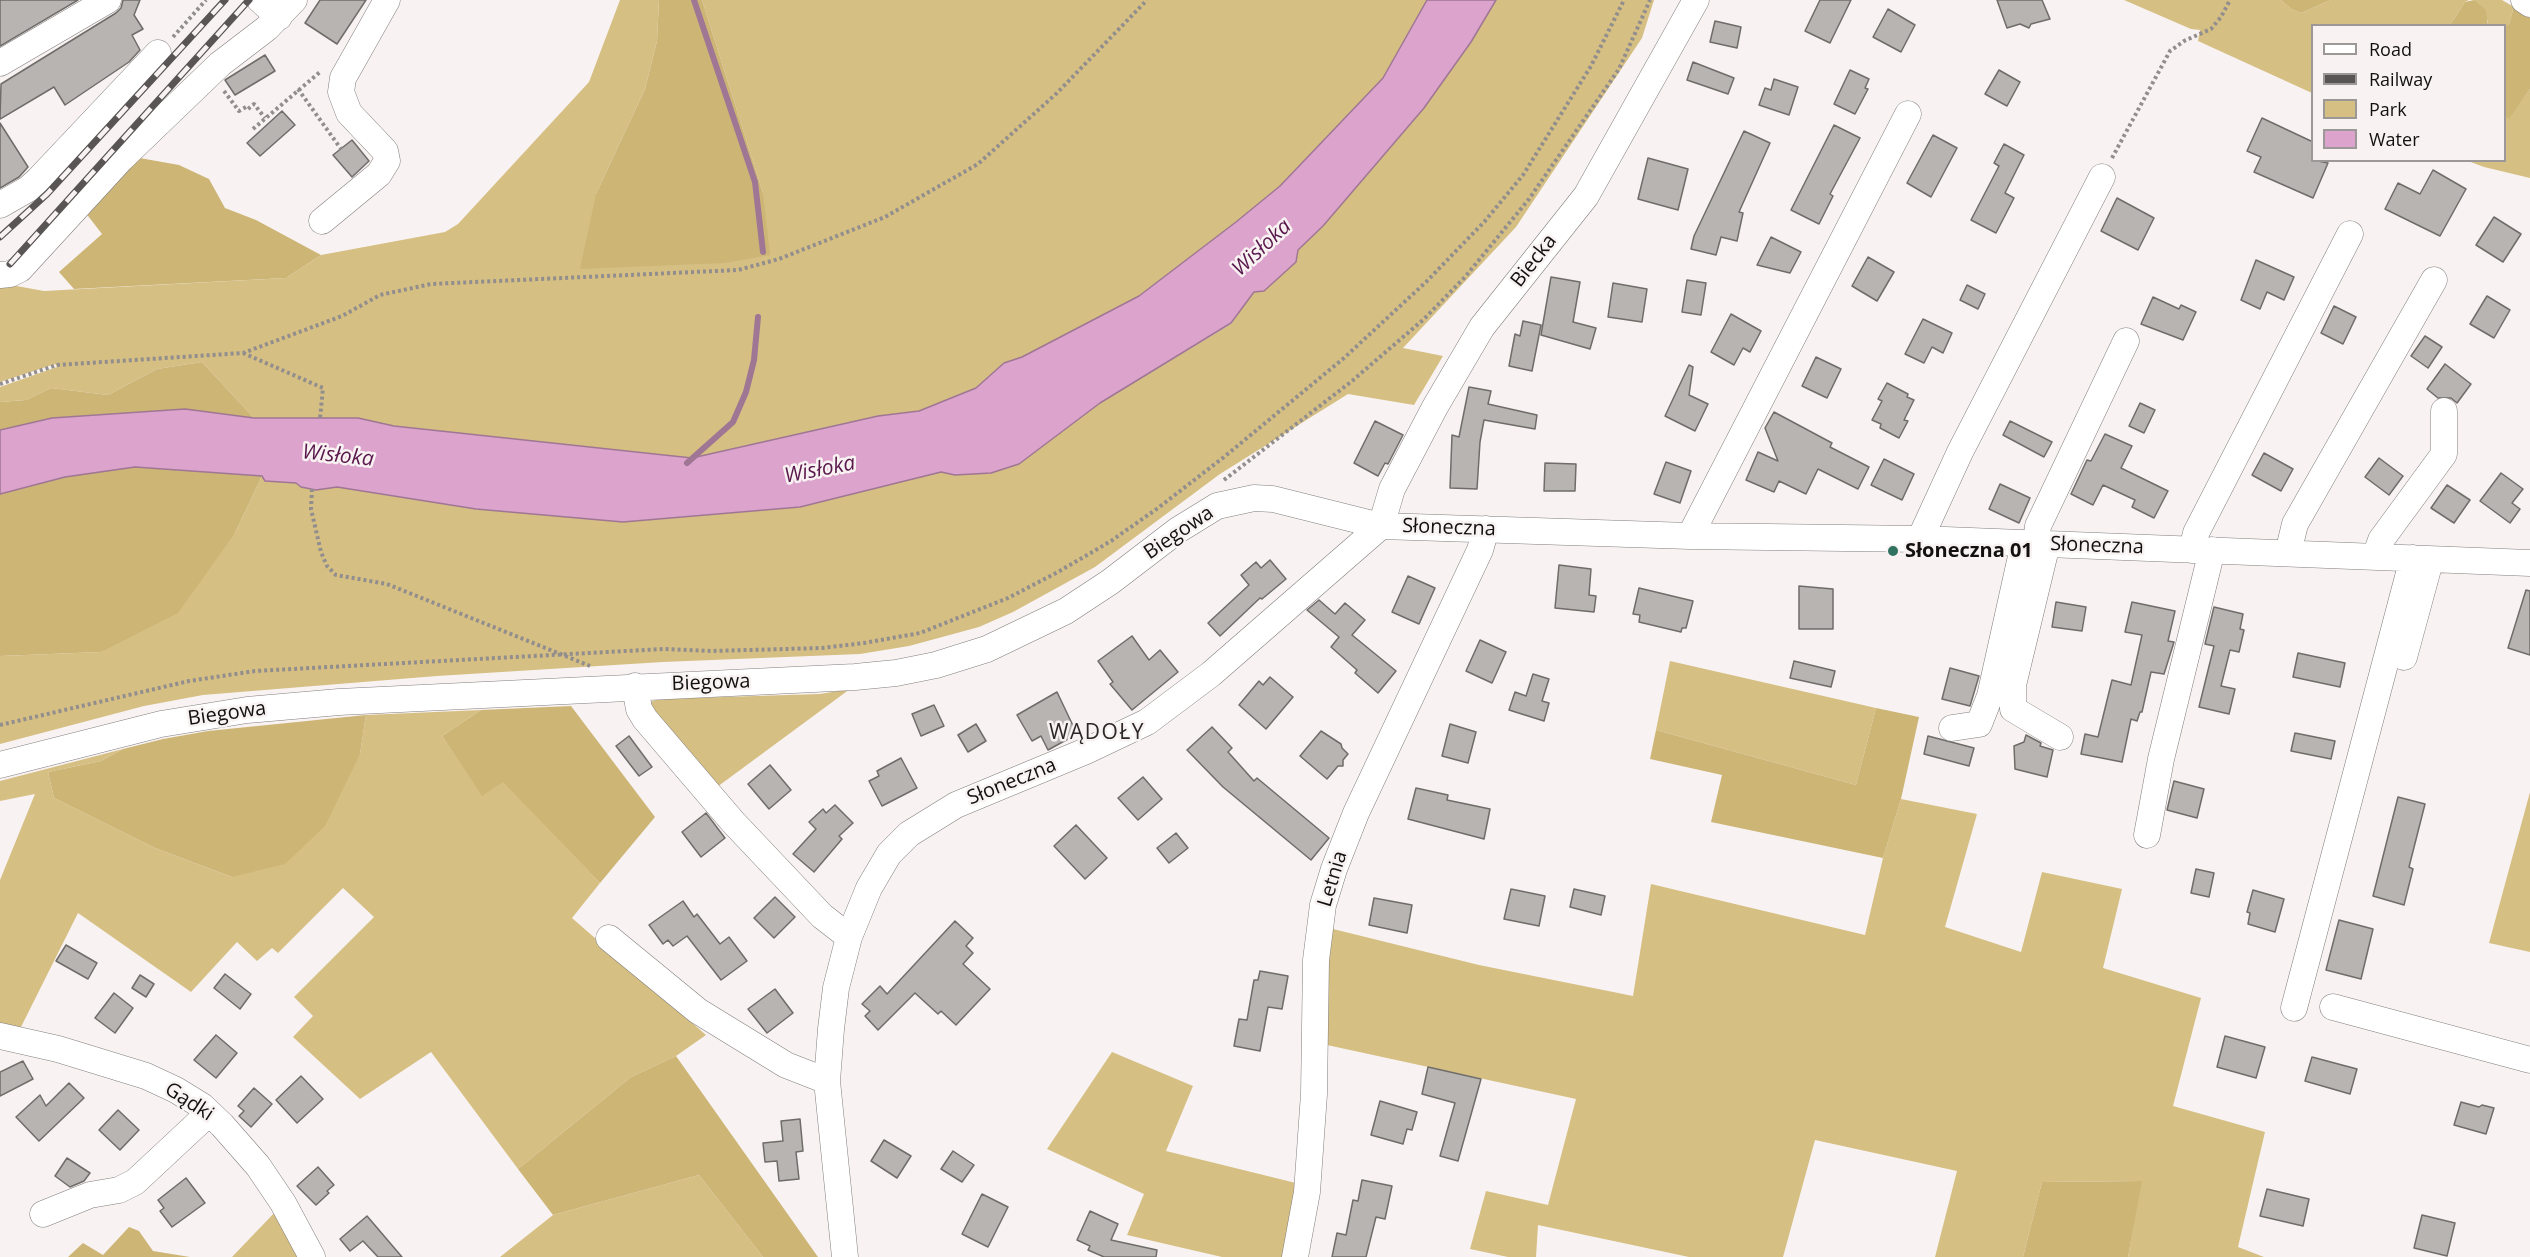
<!DOCTYPE html>
<meta charset="utf-8">
<style>
body{margin:0}
#map{position:relative;width:2530px;height:1257px;overflow:hidden;background:#f8f3f2;font-family:"Open Sans",sans-serif}
canvas{display:block}
.legend{position:absolute;left:2311px;top:24px;width:195px;height:138px;box-sizing:border-box;background:#f8f3f2;border:2px solid #9c9898;margin:0;padding:8px 10px;list-style:none;font-size:18px;color:#121010}
.legend li{display:flex;align-items:center;gap:12px;height:30px}
.legend b{width:30px;border:2px solid #9c9898}
</style>
<div id="map">
<canvas width="2530" height="1257"></canvas>
<ul class="legend">
<li><b style="height:8px;background:#fff"></b>Road</li>
<li><b style="height:8px;background:#585554"></b>Railway</li>
<li><b style="height:16px;background:#d6bf83"></b>Park</li>
<li><b style="height:16px;background:#dca3cc"></b>Water</li>
</ul>
</div>
<script>
const g = document.querySelector('canvas').getContext('2d');
g.lineJoin = 'round';
function fillPath(path, color) {
  g.fillStyle = color;
  g.fill(path, 'evenodd');
}
function shape(rows) {
  const path = new Path2D();
  for (const r of rows) {
    path.moveTo(r[0], r[1]);
    for (let i = 2; i < r.length; i += 2) path.lineTo(r[i], r[i + 1]);
  }
  return path;
}
function strokePath(path, color, width, dash) {
  g.strokeStyle = color;
  g.lineWidth = width;
  g.lineCap = dash ? 'butt' : 'round';
  g.setLineDash(dash || []);
  g.stroke(path);
}
function write(font, color, halo, rows, align = 'center') {
  g.font = font + ' "Open Sans",sans-serif';
  g.lineWidth = 5;
  g.setLineDash([]);
  g.textBaseline = 'middle';
  g.strokeStyle = halo;
  g.fillStyle = color;
  for (const [text, x, y, turn = 0] of rows) {
    g.save();
    g.translate(x, y);
    g.rotate((+turn || 0) * Math.PI / 180);
    g.textAlign = isNaN(turn) ? turn : align;
    if (halo) g.strokeText(text, 0, 0);
    g.fillText(text, 0, 0);
    g.restore();
  }
}
const green = shape([
 [620,0,659,0,657,41,645,89,596,194,763,193,702,0,1427,0,1383,78,1280,186,1236,222,1139,296,1022,357,1004,363,976,388,919,411,878,416,692,458,394,426,358,418,254,418,202,362,157,369,108,395,51,388,26,400,0,402,0,387,57,367,55,364,0,382,0,283,44,291,286,278,321,255,445,232,458,224,589,82],
 [1496,0,1654,0,1642,38,1516,227,1403,348,1443,356,1414,405,1348,394,1220,474,1095,567,1013,612,979,627,909,646,860,654,663,662,437,676,203,695,144,706,0,744,0,656,101,652,235,533,262,476,265,481,296,483,302,487,316,490,337,487,476,509,623,522,800,507,941,472,955,475,1019,464,1100,403,1231,324,1254,291,1323,226,1424,108,1471,42],
 [2124,0,2281,0,2291,9,2301,13,2331,0,2469,0,2465,2,2450,25,2312,26,2312,93,2198,41,2200,30,2191,29],
 [2474,0,2502,0,2514,7,2509,24,2505,27,2488,25,2488,21],
 [2530,89,2530,178,2484,167,2468,161,2504,160,2505,116,2509,118],
 [1670,661,1876,708,1856,785,1656,730],
 [850,689,713,790,639,706,659,699,820,694],
 [481,710,442,736,482,795,503,781,600,883,572,918,706,1035,676,1056,631,1077,518,1169,431,1052,360,1099,293,1037,313,1016,294,997,374,917,343,888,278,953,272,948,257,961,237,942,191,992,78,913,20,1029,0,1025,0,880,35,794,0,801,0,781,123,749,101,761,48,772,54,798,155,848,232,877,360,754,366,715],
 [2530,792,2530,952,2489,943],
 [1901,799,1977,814,1945,927,2021,952,2042,872,2122,889,2103,968,2201,998,2173,1106,2265,1132,2238,1247,2264,1257,2128,1257,2141,1181,2042,1182,2023,1257,1935,1257,1957,1171,1815,1140,1783,1257,1689,1257,1538,1225,1536,1257,1508,1257,1470,1249,1486,1191,1548,1205,1576,1099,1327,1045,1329,928,1479,965,1633,996,1651,884,1865,935,1883,858],
 [1112,1052,1193,1086,1166,1151,1300,1184,1284,1257,1222,1257,1127,1235,1144,1194,1047,1149],
 [699,1175,763,1257,500,1257,553,1215],
 [277,1210,301,1257,232,1257]
]);
const forest = shape([
 [659,0,702,0,763,193,770,255,725,263,580,269,596,194,645,89,657,41],
 [2281,0,2331,0,2301,13,2291,9],
 [2474,0,2486,10,2488,25,2450,25,2465,2],
 [2514,7,2530,18,2530,89,2509,119,2505,116,2504,27,2509,24],
 [134,157,179,165,209,179,225,208,256,220,321,255,286,278,74,289,59,272,102,234,85,212],
 [202,362,254,418,184,409,52,418,0,430,0,402,26,400,51,388,108,395,157,369],
 [135,467,262,476,235,533,178,613,101,652,0,656,0,494,65,477],
 [571,706,655,817,600,883,503,782,482,796,442,736,481,710],
 [1876,708,1919,717,1901,799,1883,858,1711,822,1722,775,1650,759,1656,730,1856,785],
 [366,715,360,754,325,826,285,864,232,877,155,848,54,798,48,772,101,761,123,749,163,739,208,731],
 [676,1056,818,1257,763,1257,699,1175,553,1215,518,1169,631,1077],
 [2142,1181,2128,1257,2023,1257,2042,1182],
 [129,1227,139,1231,153,1251,190,1257,68,1257,83,1243,103,1255]
]);
const water = shape([
 [1427,0,1496,0,1471,42,1424,108,1323,226,1298,250,1296,262,1264,291,1254,292,1231,323,1100,403,1019,464,991,473,955,475,941,472,800,507,623,522,476,509,337,487,316,490,301,487,296,483,265,481,262,476,135,467,65,477,0,494,0,430,52,418,185,409,254,418,358,418,394,426,692,458,878,416,919,411,976,388,1004,363,1022,357,1139,296,1236,222,1280,186,1383,78,1427,0]
]);
const stream = shape([
 [694,0,755,182,763,252],
 [687,463,733,422,746,392,754,360,758,317]
]);
const building = shape([
 [0,0,78,0,0,46,0,0],
 [123,0,140,0,134,15,143,29,132,35,140,50,129,62,65,105,54,87,0,119,1,84,116,13,121,8,123,0],
 [320,0,366,0,337,44,305,23,320,0],
 [1820,0,1851,0,1830,43,1805,31,1820,0],
 [1997,0,2042,0,2050,19,2031,24,2029,28,2020,24,2007,28,1997,0],
 [1888,9,1915,25,1901,52,1873,37,1888,9],
 [1715,21,1741,27,1737,48,1710,42,1715,21],
 [265,55,275,71,235,95,225,80,265,55],
 [1693,62,1734,78,1728,94,1687,80,1693,62],
 [1850,70,1869,79,1865,88,1868,89,1855,114,1834,104,1850,70],
 [1999,70,2020,82,2007,106,1985,94,1999,70],
 [1774,79,1798,87,1789,115,1759,105,1765,88,1771,90,1774,79],
 [282,111,295,125,260,156,247,143,282,111],
 [2262,118,2313,142,2313,160,2328,163,2313,198,2254,172,2261,157,2247,151,2262,118],
 [0,123,28,167,19,177,0,188,0,123],
 [1834,125,1860,138,1830,194,1833,196,1819,224,1791,210,1834,125],
 [1744,131,1770,143,1739,212,1743,213,1737,241,1721,237,1716,255,1691,249,1694,236,1744,131],
 [1933,135,1957,148,1931,197,1907,183,1933,135],
 [352,140,369,161,352,177,333,155,352,140],
 [2004,144,2024,155,2005,193,2014,198,1996,233,1971,220,1999,166,1994,163,2004,144],
 [1648,158,1688,169,1678,210,1638,199,1648,158],
 [2433,170,2466,189,2440,236,2385,209,2398,183,2420,194,2433,170],
 [2117,198,2154,218,2138,250,2101,231,2117,198],
 [2494,217,2521,234,2503,262,2476,245,2494,217],
 [1771,237,1801,252,1790,273,1757,265,1771,237],
 [1868,257,1894,272,1877,301,1852,286,1868,257],
 [2256,260,2294,277,2284,300,2267,292,2260,309,2241,300,2256,260],
 [1551,277,1580,282,1573,322,1596,328,1590,349,1541,335,1551,277],
 [1687,280,1706,283,1701,315,1682,312,1687,280],
 [1613,283,1647,289,1642,322,1608,317,1613,283],
 [1967,285,1985,294,1978,309,1960,300,1967,285],
 [2487,296,2510,310,2494,338,2470,324,2487,296],
 [2153,297,2179,309,2181,305,2196,312,2183,340,2141,324,2153,297],
 [2334,306,2356,317,2343,344,2321,333,2334,306],
 [1731,314,1761,331,1750,352,1743,348,1734,365,1711,352,1731,314],
 [1923,319,1952,333,1943,353,1932,347,1924,363,1905,354,1923,319],
 [1523,321,1541,325,1532,371,1509,366,1515,334,1520,336,1523,321],
 [2425,336,2442,347,2428,368,2411,356,2425,336],
 [1816,357,1841,369,1827,398,1802,386,1816,357],
 [2445,364,2471,384,2457,403,2451,398,2438,398,2427,389,2445,364],
 [1689,365,1693,367,1689,395,1708,404,1695,431,1665,416,1689,365],
 [1887,383,1908,394,1907,397,1914,400,1904,420,1908,421,1899,438,1880,428,1881,424,1872,420,1882,401,1878,399,1887,383],
 [1469,387,1491,391,1488,404,1537,415,1535,429,1484,420,1480,442,1477,489,1450,488,1452,435,1459,437,1469,387],
 [2140,403,2155,410,2144,433,2129,426,2140,403],
 [1774,412,1832,443,1830,447,1869,467,1858,489,1818,469,1806,494,1779,481,1774,492,1746,480,1758,452,1778,461,1765,428,1774,412],
 [1375,421,1403,435,1388,464,1385,463,1378,476,1354,463,1375,421],
 [2010,421,2052,442,2044,457,2003,435,2010,421],
 [2105,434,2132,446,2121,468,2168,491,2154,518,2132,507,2135,500,2103,485,2093,505,2071,494,2087,460,2091,461,2105,434],
 [2264,453,2293,469,2281,491,2252,475,2264,453],
 [2379,458,2403,476,2389,495,2365,477,2379,458],
 [1884,459,1914,474,1902,500,1871,485,1884,459],
 [1666,462,1691,471,1680,503,1654,494,1666,462],
 [1545,463,1576,464,1575,491,1544,491,1545,463],
 [2501,473,2523,489,2512,503,2520,509,2510,523,2480,501,2501,473],
 [2000,484,2030,498,2019,523,1989,509,2000,484],
 [2447,485,2470,500,2454,523,2431,508,2447,485],
 [1270,560,1286,579,1262,599,1260,598,1220,636,1208,623,1249,585,1241,575,1256,562,1261,568,1270,560],
 [1559,565,1591,569,1589,595,1596,596,1594,612,1555,608,1559,565],
 [1408,576,1435,588,1419,624,1392,612,1408,576],
 [1799,586,1833,589,1833,629,1799,629,1799,586],
 [1639,588,1693,601,1686,628,1682,628,1681,632,1639,622,1640,615,1633,614,1639,588],
 [2526,590,2530,591,2530,655,2508,648,2526,590],
 [1319,600,1335,614,1345,603,1365,620,1352,635,1396,671,1378,693,1355,673,1357,670,1331,647,1339,637,1307,610,1319,600],
 [2056,602,2086,607,2082,631,2052,627,2056,602],
 [2132,602,2175,611,2168,641,2174,642,2164,674,2151,672,2142,712,2140,712,2137,721,2131,719,2122,762,2081,754,2085,734,2098,737,2112,680,2131,685,2142,635,2125,632,2132,602],
 [2214,607,2243,614,2240,629,2244,630,2239,652,2230,650,2221,686,2235,689,2229,714,2199,707,2214,646,2205,644,2214,607],
 [1132,636,1149,660,1160,650,1178,672,1132,710,1110,684,1113,682,1098,661,1132,636],
 [1480,640,1506,652,1492,683,1466,671,1480,640],
 [2298,653,2345,663,2340,687,2293,677,2298,653],
 [1794,661,1835,671,1831,687,1790,678,1794,661],
 [1950,668,1979,676,1970,706,1942,699,1950,668],
 [1533,674,1549,679,1542,701,1549,703,1544,721,1509,710,1515,692,1526,696,1533,674],
 [1270,677,1293,697,1266,729,1239,705,1259,681,1263,685,1270,677],
 [1057,692,1077,734,1048,750,1041,736,1032,741,1017,715,1057,692],
 [934,705,944,726,921,736,912,714,934,705],
 [976,724,986,741,968,752,958,735,976,724],
 [1450,724,1476,732,1468,763,1442,756,1450,724],
 [1212,727,1232,748,1228,752,1254,781,1257,778,1329,838,1311,860,1223,787,1187,750,1212,727],
 [1321,731,1341,744,1342,748,1348,754,1343,760,1343,766,1338,766,1327,779,1300,756,1321,731],
 [2295,733,2335,741,2331,759,2291,751,2295,733],
 [2026,735,2041,743,2040,746,2053,750,2047,777,2015,769,2014,746,2024,742,2026,735],
 [629,736,652,767,639,776,616,746,629,736],
 [1928,736,1974,748,1969,766,1924,754,1928,736],
 [901,758,917,788,882,806,869,781,879,776,877,771,901,758],
 [770,765,791,790,769,809,748,784,770,765],
 [1143,777,1162,799,1138,820,1118,798,1143,777],
 [2174,781,2204,789,2197,818,2167,810,2174,781],
 [1416,788,1448,795,1447,800,1490,809,1484,839,1408,819,1416,788],
 [2398,797,2425,804,2409,867,2413,869,2404,905,2373,896,2398,797],
 [835,805,853,823,839,836,842,839,814,872,793,854,816,829,809,822,823,809,826,813,835,805],
 [706,813,725,838,701,857,682,832,706,813],
 [1076,825,1107,858,1085,879,1054,846,1076,825],
 [1176,833,1188,848,1169,863,1157,848,1176,833],
 [2196,869,2214,873,2209,897,2191,893,2196,869],
 [1511,889,1545,896,1539,926,1504,919,1511,889],
 [1574,889,1605,896,1601,915,1570,907,1574,889],
 [2253,890,2284,899,2275,932,2248,924,2250,913,2247,912,2253,890],
 [775,897,795,917,774,938,754,918,775,897],
 [1374,898,1412,905,1407,933,1369,925,1374,898],
 [683,901,694,917,697,914,720,944,729,937,747,961,721,980,687,936,673,946,668,940,663,944,649,925,683,901],
 [2339,920,2373,929,2361,979,2326,970,2339,920],
 [955,921,973,938,966,946,973,953,963,964,990,989,956,1025,941,1011,938,1014,915,993,878,1030,865,1016,870,1011,862,1004,880,986,887,994,955,921],
 [66,945,97,963,88,979,56,961,66,945],
 [1260,971,1288,976,1282,1009,1268,1007,1260,1051,1234,1046,1239,1019,1247,1020,1254,980,1258,980,1260,971],
 [225,974,251,994,240,1009,214,988,225,974],
 [140,975,154,984,146,997,132,988,140,975],
 [775,989,793,1013,767,1033,748,1009,775,989],
 [114,993,133,1008,115,1033,95,1018,114,993],
 [216,1035,237,1053,216,1078,194,1060,216,1035],
 [2225,1036,2265,1047,2256,1078,2217,1067,2225,1036],
 [2312,1057,2357,1069,2350,1094,2305,1081,2312,1057],
 [23,1061,33,1079,0,1096,0,1072,23,1061],
 [1428,1067,1481,1079,1458,1161,1440,1156,1455,1103,1422,1094,1428,1067],
 [301,1076,323,1099,297,1123,276,1100,301,1076],
 [69,1083,84,1098,39,1141,16,1117,40,1095,46,1106,69,1083],
 [254,1088,272,1104,251,1127,239,1116,244,1111,238,1106,254,1088],
 [1380,1101,1417,1112,1412,1130,1407,1129,1403,1144,1371,1135,1380,1101],
 [2461,1102,2479,1107,2482,1105,2494,1108,2486,1134,2454,1125,2461,1102],
 [118,1110,139,1130,120,1150,99,1130,118,1110],
 [800,1119,803,1151,796,1152,799,1179,779,1181,777,1161,765,1162,763,1143,783,1141,781,1121,800,1119],
 [884,1140,911,1156,897,1178,871,1161,884,1140],
 [953,1151,974,1165,962,1182,941,1169,953,1151],
 [67,1158,90,1173,84,1181,70,1187,55,1176,67,1158],
 [318,1167,334,1185,327,1191,329,1193,316,1205,297,1186,318,1167],
 [186,1178,205,1203,172,1227,160,1211,164,1208,158,1200,186,1178],
 [1362,1180,1392,1186,1385,1219,1376,1217,1366,1257,1332,1257,1337,1233,1346,1235,1353,1200,1358,1201,1362,1180],
 [2267,1189,2309,1199,2303,1226,2260,1216,2267,1189],
 [982,1194,1008,1207,988,1247,962,1234,982,1194],
 [1090,1211,1118,1224,1111,1240,1157,1250,1156,1257,1104,1257,1088,1250,1090,1246,1077,1240,1090,1211],
 [2422,1215,2455,1223,2447,1256,2414,1248,2422,1215],
 [367,1216,402,1257,378,1257,363,1241,350,1251,340,1239,367,1216]
]);
const path = shape([
 [173,37,206,0],
 [298,89,341,149],
 [224,91,239,111,246,107,248,109,254,104,265,118],
 [253,129,320,72],
 [2112,158,2170,51,2184,41,2211,29,2221,17,2230,0],
 [243,353,323,388,320,419],
 [0,384,57,365,243,353,342,316,380,295,431,284,738,270,779,259,885,217,978,164,1057,93,1147,0],
 [1224,480,1352,381,1424,319,1465,277,1529,199,1619,69,1650,0],
 [312,489,311,509,321,552,327,566,336,575,387,584,590,666],
 [0,725,189,681,255,671,663,649,711,651,822,648,864,643,920,633,1008,598,1058,572,1111,541,1158,508,1224,457,1344,358,1426,282,1485,221,1523,175,1591,66,1624,0]
]);
const minor = shape([
 [260,0,279,17],
 [2524,0,2530,4],
 [0,63,108,0],
 [0,205,28,189,39,179,158,53],
 [322,221,379,174,387,161,385,151,349,113,341,92,343,78,387,0],
 [0,275,10,274,20,269,121,159,220,64,267,28,294,0],
 [1690,536,1908,114],
 [1920,539,1960,452,2102,177],
 [2036,543,2038,526,2126,341],
 [2047,544,2013,685,2013,709,2060,737],
 [2192,550,2196,533,2350,234],
 [2288,553,2295,524,2434,280],
 [2375,557,2381,540,2444,454,2444,411],
 [2404,657,2429,565],
 [635,686,639,709,645,719,733,822,822,916,849,937],
 [1952,728,1979,724,1990,696,2024,543],
 [0,765,161,724,247,710,339,702,855,677,896,673,936,665,987,649,1066,611,1110,582,1178,530,1217,506,1254,498,1273,499,1381,526,1392,489,1435,407,1482,327,1586,196,1696,0],
 [2147,835,2161,759,2212,550],
 [609,938,698,1011,786,1065,827,1081],
 [2333,1007,2530,1060],
 [2294,1008,2413,558],
 [0,1036,58,1049,146,1076,176,1090,202,1106,222,1125,258,1166,283,1203,312,1257],
 [43,1214,90,1195,119,1190,135,1182,209,1113],
 [845,1257,827,1081,831,1029,836,988,849,937,869,888,889,854,909,834,956,805,1086,751,1147,722,1211,674,1381,526,1690,536,1920,539,2530,563],
 [1295,1257,1307,1192,1314,1094,1316,960,1323,905,1334,869,1356,813,1480,550,1486,529]
]);
const rail = shape([
 [0,237,47,194,225,0],
 [10,264,249,0]
]);
const markers = [
 [1893,551,6,"#307160"]
];
const streetNames = [
 ["Biecka",1534,261,-52],
 ["Słoneczna",1449,528,2],
 ["Biegowa",1179,533,-34],
 ["Słoneczna",2097,546,2],
 ["Biegowa",711,683,-2],
 ["Biegowa",227,714,-8],
 ["Słoneczna",1012,782,-22],
 ["Letnia",1333,879,-73],
 ["Gądki",189,1102,33]
];
const poiNames = [
 ["Słoneczna 01",1905,551]
];
const waterNames = [
 ["Wisłoka",1262,248,-43],
 ["Wisłoka",338,456,6],
 ["Wisłoka",820,470,-11]
];
const neighbourhoodNames = [
 ["WĄDOŁY",1097,733]
];
fillPath(green, '#d6bf83');
fillPath(forest, '#cdb576');
fillPath(water, '#dca3cc');
strokePath(water, '#9f7794', 1.5);
strokePath(stream, '#9f7794', 6);
fillPath(building, '#b8b4b1');
strokePath(building, '#6f6c69', 1.5);
strokePath(minor, '#827e7d', 27);
strokePath(path, '#928e8e', 4, [3, 3]);
strokePath(minor, '#fff', 26);
strokePath(rail, '#585554', 7);
strokePath(rail, '#f8f3f2', 4.5, [14]);
for (const [x, y, r, color] of markers) {
  const dot = new Path2D();
  dot.arc(x, y, r, 0, 2 * Math.PI);
  g.fillStyle = color;
  g.fill(dot);
  strokePath(dot, '#f8f3f2', 2);
}
write('20px', '#121010', '#f8f3f2', streetNames);
write('bold 20px', '#121010', '#f8f3f2', poiNames, 'left');
write('italic 21px', '#59184c', '#f8f3f2', waterNames);
g.letterSpacing = '1.5px';
write('21px', '#2c2827', '#f8f3f2', neighbourhoodNames);
g.letterSpacing = '0px';
</script>
